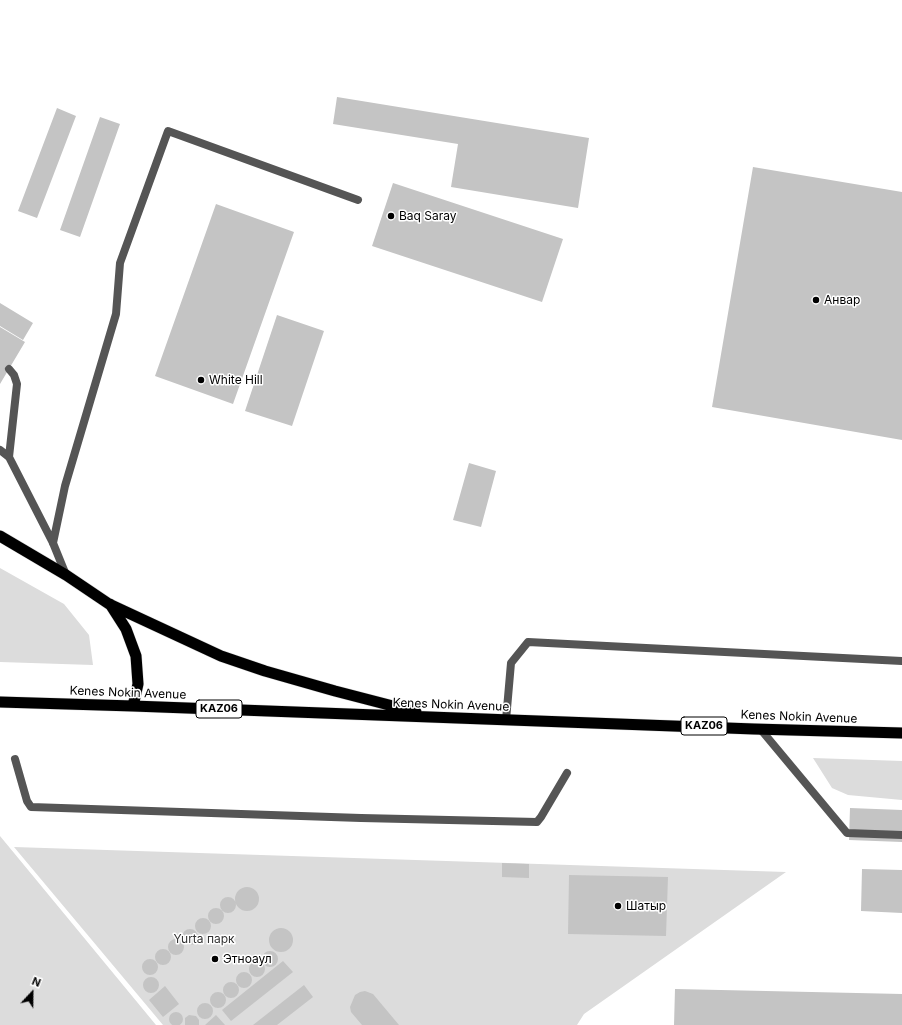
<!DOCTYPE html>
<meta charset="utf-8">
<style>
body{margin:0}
#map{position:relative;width:902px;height:1025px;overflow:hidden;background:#fff;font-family:Inter,sans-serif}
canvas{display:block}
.north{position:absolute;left:12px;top:973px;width:40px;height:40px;-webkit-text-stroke:3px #fff;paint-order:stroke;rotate:22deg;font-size:11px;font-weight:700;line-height:16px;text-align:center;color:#000}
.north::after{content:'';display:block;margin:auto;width:14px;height:18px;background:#000;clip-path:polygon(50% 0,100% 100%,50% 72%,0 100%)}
</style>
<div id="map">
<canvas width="902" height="1025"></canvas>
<div class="north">N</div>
</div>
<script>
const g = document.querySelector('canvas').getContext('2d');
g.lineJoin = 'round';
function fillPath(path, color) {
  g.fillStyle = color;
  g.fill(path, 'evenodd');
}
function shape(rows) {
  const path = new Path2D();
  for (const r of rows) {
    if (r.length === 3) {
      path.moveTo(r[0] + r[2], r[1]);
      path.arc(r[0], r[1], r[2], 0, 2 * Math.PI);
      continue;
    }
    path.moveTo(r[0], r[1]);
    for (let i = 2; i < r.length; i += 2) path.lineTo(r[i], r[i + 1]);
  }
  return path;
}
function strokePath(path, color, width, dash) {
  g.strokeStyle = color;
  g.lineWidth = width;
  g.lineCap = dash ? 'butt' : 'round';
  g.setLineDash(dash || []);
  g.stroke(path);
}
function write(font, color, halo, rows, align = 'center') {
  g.font = font + ' Inter,sans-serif';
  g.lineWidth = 3;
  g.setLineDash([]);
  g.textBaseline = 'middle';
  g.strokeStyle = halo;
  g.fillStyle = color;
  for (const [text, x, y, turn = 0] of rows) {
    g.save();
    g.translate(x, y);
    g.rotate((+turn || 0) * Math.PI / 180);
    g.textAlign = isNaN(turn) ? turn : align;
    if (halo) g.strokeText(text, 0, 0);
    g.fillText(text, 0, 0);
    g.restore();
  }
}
const green = shape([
 [0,568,64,604,89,635,93,665,0,662],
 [813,758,902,761,902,800,848,795,832,788],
 [0,836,156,1025,0,1025],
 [14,847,786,872,584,1014,577,1025,163,1025]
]);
const building = shape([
 [337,97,589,138,578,208,451,187,458,144,333,124],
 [57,108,76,116,37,218,18,211],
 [100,117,120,124,80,237,60,230],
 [753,167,902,192,902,440,712,407],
 [393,183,563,239,542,302,372,246],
 [216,204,294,232,233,404,155,376],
 [0,303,33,323,23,340,0,326],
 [277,315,324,331,292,426,245,411],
 [0,327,25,342,0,384],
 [469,463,496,471,481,527,453,520],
 [850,808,902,810,902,842,849,840],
 [502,863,529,864,529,878,502,877],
 [862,869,902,870,902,913,861,911],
 [569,875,668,877,666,936,568,934],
 [247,899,12],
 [228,905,8],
 [216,916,8],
 [203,926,8],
 [281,940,12],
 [190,937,8],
 [176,947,8],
 [163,957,8],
 [270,959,8],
 [150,967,8],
 [283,961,293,972,231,1021,222,1010],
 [257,969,8],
 [244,980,8],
 [151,985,8],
 [231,990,8],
 [304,985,313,997,277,1025,253,1025],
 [165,986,179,1004,163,1017,149,1000],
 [675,989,902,994,902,1025,674,1025],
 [365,991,373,994,399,1025,362,1025,351,1012,350,1007,355,995,360,992],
 [218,1000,8],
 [205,1011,8],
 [176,1019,7],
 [189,1015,196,1016,199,1020,199,1025,185,1025,185,1018],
 [216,1015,225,1025,205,1025]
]);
const service = shape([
 [0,450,9,457,53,543,66,575],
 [9,457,17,384,14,375,9,369],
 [53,543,65,486,116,314,120,263,168,131,358,200],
 [506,720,511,663,528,642,902,661],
 [757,729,762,731,847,833,902,835],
 [15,759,27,801,31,807,361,818,537,822,541,817,567,773]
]);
const trunk = shape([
 [0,536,66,575,109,604,221,656,265,671,335,691,416,712],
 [110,604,126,629,136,656,138,684,133,706],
 [0,702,133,706,754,729,902,733]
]);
const markers = [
 [391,216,4,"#000"],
 [816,300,4,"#000"],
 [201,380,4,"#000"],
 [618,906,4,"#000"],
 [215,959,4,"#000"]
];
const shields = [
 [219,709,46],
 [704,726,46]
];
const shieldNames = [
 ["KАZ06",219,709],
 ["KАZ06",704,726]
];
const poiNames = [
 ["Baq Saray",399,216],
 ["Анвар",824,300],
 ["White Hill",209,380],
 ["Шатыр",626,906],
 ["Этноаул",223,959]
];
const streetNames = [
 ["Kenes Nokin Avenue",128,693,2],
 ["Kenes Nokin Avenue",451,705,2],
 ["Kenes Nokin Avenue",799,717,2]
];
const parkNames = [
 ["Yurta парк",204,939]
];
fillPath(green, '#dcdcdc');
fillPath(building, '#c4c4c4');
strokePath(trunk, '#dbdbdb', 12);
strokePath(service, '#555', 8);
strokePath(trunk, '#000', 11);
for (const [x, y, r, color] of markers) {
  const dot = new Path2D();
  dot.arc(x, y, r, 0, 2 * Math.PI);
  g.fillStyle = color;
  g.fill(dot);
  strokePath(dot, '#fff', 1.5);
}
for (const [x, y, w] of shields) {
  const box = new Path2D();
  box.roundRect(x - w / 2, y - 9, w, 18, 3);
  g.fillStyle = '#fff';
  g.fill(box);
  strokePath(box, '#000', 1);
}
write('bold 11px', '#000', null, shieldNames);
write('12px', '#000', '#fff', poiNames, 'left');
write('12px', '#000', '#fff', streetNames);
write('12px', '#333', '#fff', parkNames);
</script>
